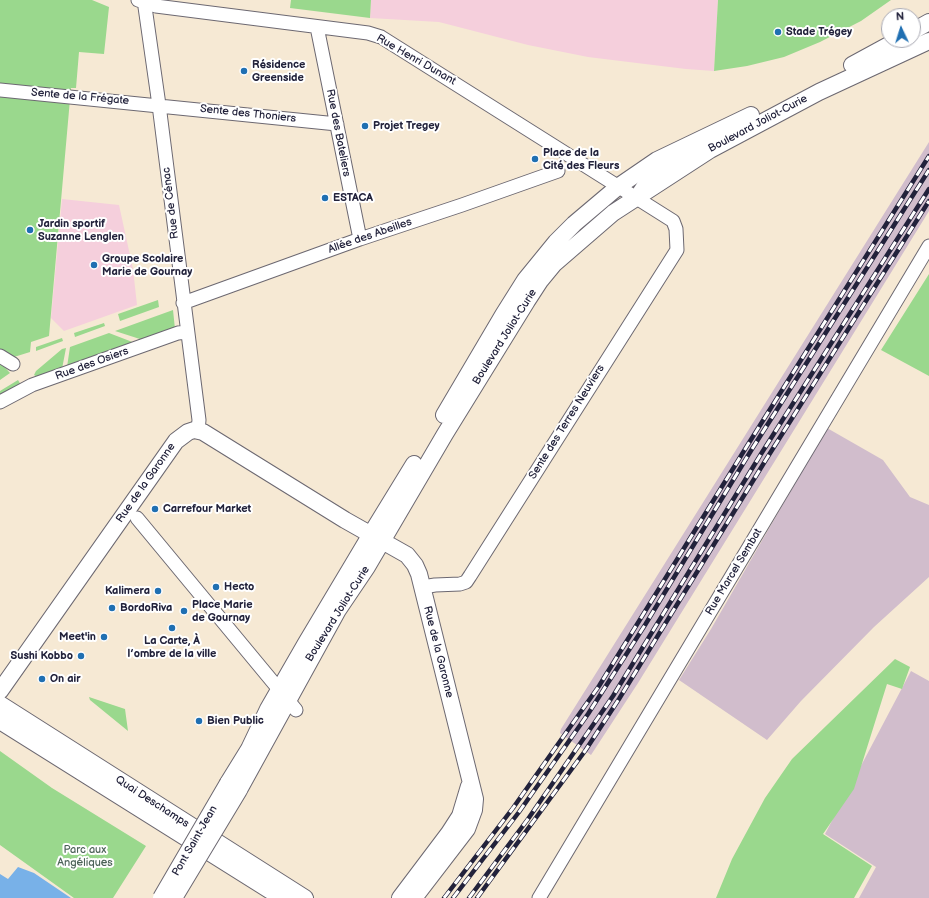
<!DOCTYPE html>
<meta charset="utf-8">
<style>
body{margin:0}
#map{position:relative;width:929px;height:898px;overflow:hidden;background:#f6e9d4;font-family:"Balsamiq Sans",sans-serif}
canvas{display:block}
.north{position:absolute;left:881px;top:8px;width:40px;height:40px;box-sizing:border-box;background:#fff;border:1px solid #a7a7b1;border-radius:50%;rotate:356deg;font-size:11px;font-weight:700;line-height:16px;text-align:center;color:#22223b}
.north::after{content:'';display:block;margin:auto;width:14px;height:18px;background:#1f6fb2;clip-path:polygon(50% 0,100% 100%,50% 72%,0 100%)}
</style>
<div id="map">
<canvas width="929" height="898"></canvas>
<div class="north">N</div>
</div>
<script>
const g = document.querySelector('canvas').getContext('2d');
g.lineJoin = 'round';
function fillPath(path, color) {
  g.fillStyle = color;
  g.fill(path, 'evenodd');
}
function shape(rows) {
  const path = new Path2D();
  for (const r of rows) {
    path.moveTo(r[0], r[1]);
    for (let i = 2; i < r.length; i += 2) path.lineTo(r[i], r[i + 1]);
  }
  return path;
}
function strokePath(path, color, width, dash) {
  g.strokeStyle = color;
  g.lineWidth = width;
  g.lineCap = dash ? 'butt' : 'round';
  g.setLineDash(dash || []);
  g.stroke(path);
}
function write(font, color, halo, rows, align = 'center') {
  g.font = font + ' "Balsamiq Sans",sans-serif';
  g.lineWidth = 4;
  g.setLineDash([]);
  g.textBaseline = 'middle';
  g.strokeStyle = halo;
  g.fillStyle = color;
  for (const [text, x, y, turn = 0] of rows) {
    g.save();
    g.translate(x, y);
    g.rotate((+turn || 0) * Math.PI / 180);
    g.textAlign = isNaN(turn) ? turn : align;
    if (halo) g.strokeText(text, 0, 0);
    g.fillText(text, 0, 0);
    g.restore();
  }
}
const built = shape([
 [371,0,718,0,714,71,686,69,588,57,528,45,439,22,370,18],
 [62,199,119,205,133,269,137,305,64,331,51,318]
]);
const industrial = shape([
 [929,142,929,211,638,683,591,755,560,733,561,729],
 [827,428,883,460,910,497,929,505,929,577,874,627,801,701,767,740,679,680,711,629],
 [911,671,929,681,929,898,859,898,876,867,825,834]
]);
const green = shape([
 [0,0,92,0,109,7,104,54,79,52,76,88,71,88,49,336,31,342,30,352,14,357,0,354],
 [291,0,371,0,370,18,290,8],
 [718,0,891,0,861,21,820,42,784,57,747,66,714,71],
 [929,274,929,376,881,350],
 [158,300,159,307,120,321,118,314],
 [173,310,175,329,143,340,115,331],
 [104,323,105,326,75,337,74,333],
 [109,333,135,343,67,367,70,347],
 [62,338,63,341,36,351,36,347],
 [66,348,62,369,37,377,34,375,36,371,62,349],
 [0,362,10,373,0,380],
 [18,380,21,385,0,397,0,391],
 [895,659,910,667,902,689,887,684,854,789,823,834,872,866,854,898,716,898,732,859,765,798,792,759],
 [89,697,125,709,128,731,90,700],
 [0,751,52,788,146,846,113,898,74,898,0,845]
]);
const water = shape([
 [18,867,34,873,71,898,0,898,0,874,8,879]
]);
const minor = shape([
 [138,0,156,6,368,33,381,37,673,221,676,229,677,250,470,576,466,582,460,584,435,585,423,587],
 [144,0,159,105,199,420,198,430],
 [317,27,360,239],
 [0,90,337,124],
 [637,195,647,180,679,159,694,146],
 [183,303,360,239,462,205,558,171],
 [0,356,13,364],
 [0,402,32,385,178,333,187,332],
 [137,518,296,710],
 [539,898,929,246]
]);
const major = shape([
 [913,31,929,22],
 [852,65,898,40],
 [444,415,503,315,525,280,556,242,574,224,619,186,657,160,751,115],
 [0,691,176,441,188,432,194,430,203,432,345,520,407,555,415,565,419,574,475,799,474,810,467,829,414,898],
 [0,704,305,898],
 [0,721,282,898],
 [228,783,249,749,268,709,306,643,371,534,414,464],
 [239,790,338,610,367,567,445,434,527,301,540,281,554,264,613,213,710,150,819,92,929,41],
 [400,898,449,833,460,816,469,786]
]);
const rail = shape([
 [444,898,513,808,599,686,747,446,929,156],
 [453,898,519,812,588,714,645,625,752,449,929,170],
 [469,898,528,819,613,696,761,454,929,189],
 [477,898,585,751,619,699,767,458,929,201]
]);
const majorBridge = shape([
 [161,898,228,783],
 [174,898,239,790]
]);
const markers = [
 [778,32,4,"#1f6fb2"],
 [244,71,4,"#1f6fb2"],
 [365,126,4,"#1f6fb2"],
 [535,159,4,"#1f6fb2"],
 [325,198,4,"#1f6fb2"],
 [30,230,4,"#1f6fb2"],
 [94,265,4,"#1f6fb2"],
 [155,509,4,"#1f6fb2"],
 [216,587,4,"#1f6fb2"],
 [158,591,4,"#1f6fb2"],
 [112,608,4,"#1f6fb2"],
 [184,611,4,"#1f6fb2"],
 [172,628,4,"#1f6fb2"],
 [104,637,4,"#1f6fb2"],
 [81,656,4,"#1f6fb2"],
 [42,679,4,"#1f6fb2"],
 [199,721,4,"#1f6fb2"]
];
const poiNames = [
 ["Stade Trégey",786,32],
 ["Résidence",252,65],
 ["Greenside",252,78],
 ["Projet Tregey",373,126],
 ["Place de la",543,153],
 ["Cité des Fleurs",543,166],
 ["ESTACA",333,198],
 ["Jardin sportif",38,224],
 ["Suzanne Lenglen",38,237],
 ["Groupe Scolaire",102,259],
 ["Marie de Gournay",102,272],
 ["Carrefour Market",163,509],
 ["Hecto",224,587],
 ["Kalimera",150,591,"right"],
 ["Place Marie",192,605],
 ["de Gournay",192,618],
 ["BordoRiva",120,608],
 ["Meet'in",96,637,"right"],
 ["La Carte, À",172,641,"center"],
 ["l’ombre de la ville",172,654,"center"],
 ["Sushi Kobbo",73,656,"right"],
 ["On air",50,679],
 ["Bien Public",207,721]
];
const streetNames = [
 ["Rue Henri Dunant",416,60,30],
 ["Sente de la Frégate",80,97,5],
 ["Sente des Thoniers",248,114,6],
 ["Boulevard Joliot-Curie",758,124,-28],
 ["Rue des Bateliers",338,133,79],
 ["Rue de Cénac",171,203,-97],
 ["Allée des Abeilles",370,236,-19],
 ["Boulevard Joliot-Curie",505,337,-58],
 ["Rue des Osiers",92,364,-20],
 ["Sente des Terres Neuviers",567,422,-58],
 ["Rue de la Garonne",146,483,-55],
 ["Rue Marcel Sembat",734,572,-59],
 ["Boulevard Joliot-Curie",338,614,-58],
 ["Rue de la Garonne",438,652,76],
 ["Quai Deschamps",152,802,33],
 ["Pont Saint-Jean",195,841,-60]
];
const parkNames = [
 ["Parc aux",85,850],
 ["Angéliques",85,863]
];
fillPath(built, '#f5cfdc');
fillPath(industrial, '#d1bdcc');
fillPath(green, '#9ad88d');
fillPath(water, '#78b1e8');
strokePath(minor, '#6c6871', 15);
strokePath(major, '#6c6871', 18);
strokePath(minor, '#fff', 13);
strokePath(major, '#fff', 16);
strokePath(rail, '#22223b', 4.5);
strokePath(rail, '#fff', 3, [9]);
strokePath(majorBridge, '#6c6871', 18, []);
strokePath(majorBridge, '#fff', 16);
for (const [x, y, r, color] of markers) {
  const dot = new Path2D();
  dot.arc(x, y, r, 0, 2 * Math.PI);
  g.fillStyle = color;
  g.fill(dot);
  strokePath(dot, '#fff', 1.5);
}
write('bold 11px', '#22223b', '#fff', poiNames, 'left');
write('11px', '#22223b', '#fff', streetNames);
write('11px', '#4c6258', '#fff', parkNames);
</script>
